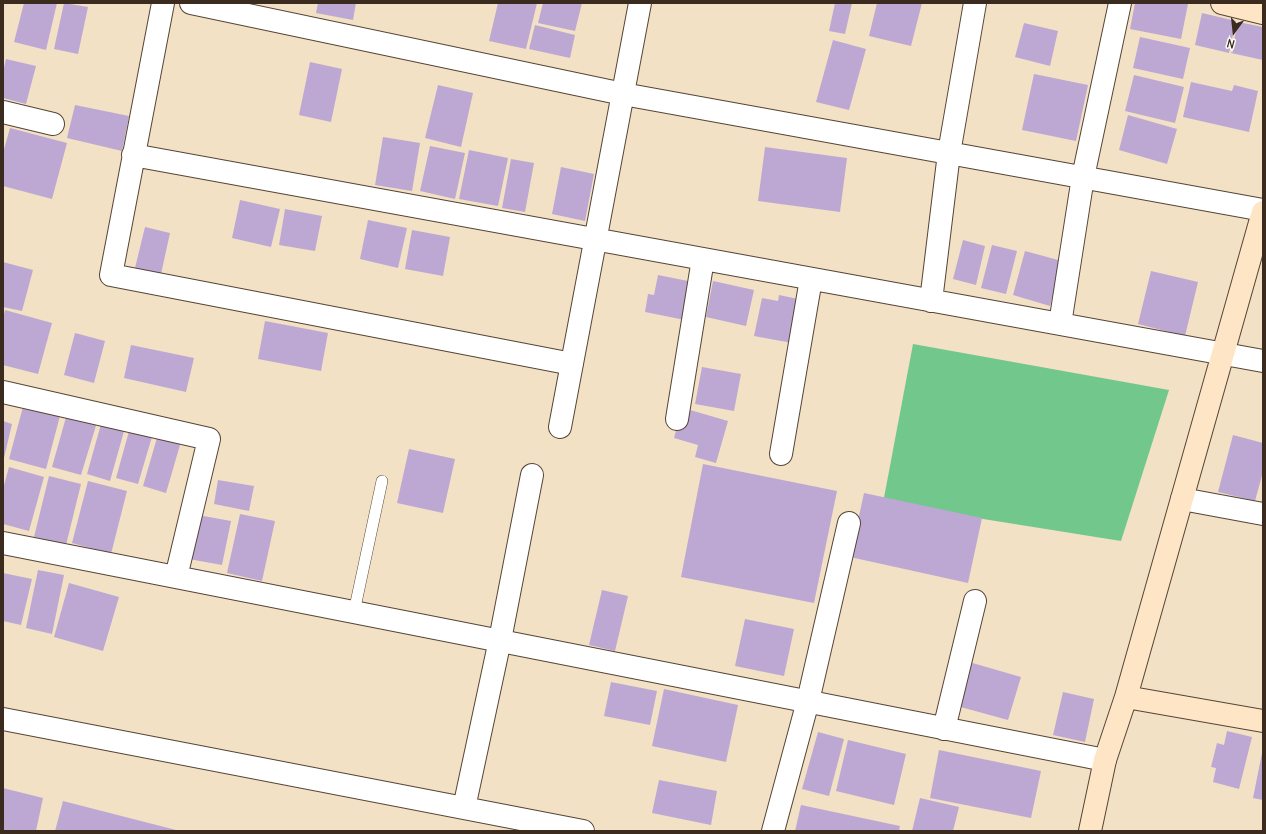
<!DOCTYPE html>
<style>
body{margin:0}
#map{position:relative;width:1266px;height:834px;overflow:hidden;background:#f2e1c4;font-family:Delius,sans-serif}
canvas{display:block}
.frame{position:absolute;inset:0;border:4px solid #3b2a1e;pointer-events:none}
.north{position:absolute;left:1214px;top:12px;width:40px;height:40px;-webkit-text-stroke:3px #fdfcf7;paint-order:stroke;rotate:195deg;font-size:11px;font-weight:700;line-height:16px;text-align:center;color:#3b2a1e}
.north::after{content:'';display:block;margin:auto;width:14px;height:18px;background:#3b2a1e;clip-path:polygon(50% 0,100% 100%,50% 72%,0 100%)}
</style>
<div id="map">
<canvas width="1266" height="834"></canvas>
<div class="frame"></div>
<div class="north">N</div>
</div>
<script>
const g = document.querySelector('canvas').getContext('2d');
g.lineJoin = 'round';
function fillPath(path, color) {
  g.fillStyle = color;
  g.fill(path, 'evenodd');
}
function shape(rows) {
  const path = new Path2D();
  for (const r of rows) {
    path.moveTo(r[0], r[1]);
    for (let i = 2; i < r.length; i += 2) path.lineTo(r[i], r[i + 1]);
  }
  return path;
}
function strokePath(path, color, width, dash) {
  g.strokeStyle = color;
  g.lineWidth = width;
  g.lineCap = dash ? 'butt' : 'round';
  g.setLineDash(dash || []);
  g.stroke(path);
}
const green = shape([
 [913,344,1169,390,1121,541,883,503]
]);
const building = shape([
 [24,3,57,3,46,50,14,42],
 [64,3,88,7,78,54,54,49],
 [318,3,356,3,353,20,316,13],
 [498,3,537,3,526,49,489,41],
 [543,3,582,3,575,31,538,23],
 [835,3,852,3,845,34,829,31],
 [877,3,922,3,911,46,869,36],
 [1135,3,1188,4,1181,39,1130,29],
 [1202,13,1236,21,1229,53,1195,45],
 [1238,22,1263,27,1263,60,1231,53],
 [1024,23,1058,31,1050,66,1015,57],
 [535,25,575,35,570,58,529,49],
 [1140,37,1190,48,1183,79,1133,68],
 [833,40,866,49,849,110,816,102],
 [6,59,36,66,26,104,3,98,3,72],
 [310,62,342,69,331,122,299,115],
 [1034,74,1088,85,1076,141,1022,130],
 [1134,75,1184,87,1175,123,1125,111],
 [1191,82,1232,91,1234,85,1258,91,1249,132,1183,117],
 [438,85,473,93,461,147,425,138],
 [75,105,129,116,122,151,67,138],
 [1128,115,1177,129,1167,164,1119,150],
 [10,128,67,143,52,199,3,186,3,153],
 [383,137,420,143,412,191,375,185],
 [430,146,465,153,455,199,420,191],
 [765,147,847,158,840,212,758,201],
 [469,150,508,158,498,206,459,199],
 [511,159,534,163,525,212,502,208],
 [561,167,594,174,585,221,552,214],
 [240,200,280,209,271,247,232,238],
 [285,209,322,216,315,251,279,245],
 [368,220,407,228,398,268,360,259],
 [145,227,170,233,161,274,135,268],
 [412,230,450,237,443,276,405,269],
 [963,240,985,246,976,285,953,279],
 [992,245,1017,251,1006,294,981,288],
 [1025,251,1062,261,1050,306,1013,295],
 [3,262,33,270,22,311,3,307],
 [1151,271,1198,282,1185,336,1138,324],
 [658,275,693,282,685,320,645,312,648,294,654,295],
 [713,281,754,290,746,326,706,317],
 [779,295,798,299,792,343,754,336,762,298,778,301],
 [5,310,52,323,38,374,3,365,3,319],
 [265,321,328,333,321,371,258,359],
 [75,333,105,341,94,383,64,375],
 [131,345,194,358,186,392,124,378],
 [702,367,741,374,734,411,695,404],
 [24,403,61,412,46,469,9,459],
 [68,410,98,419,81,475,52,467],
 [690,410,728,421,716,463,695,457,698,445,674,438,679,420,687,423],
 [103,417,126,424,110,481,87,474],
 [3,421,12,424,4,458,3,458],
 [131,424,154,430,138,484,116,478],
 [159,431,182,438,166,493,143,486],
 [1233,435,1263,443,1263,472,1255,501,1218,492],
 [409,449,455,459,443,513,397,503],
 [703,464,837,491,814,603,681,577],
 [9,467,44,477,29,531,3,524,3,489],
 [49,476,81,484,66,545,34,537],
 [218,480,254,486,249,511,214,504],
 [88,481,127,491,111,554,72,543],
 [864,493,982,518,968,583,850,557],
 [240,514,275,521,262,581,227,573],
 [198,515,231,521,222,565,189,559],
 [38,570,64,575,52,634,26,628],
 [3,573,32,579,21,625,3,621],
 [69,583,119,597,103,651,54,637],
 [602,590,628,596,615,651,589,645],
 [745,619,794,629,784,676,735,666],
 [969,662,1021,677,1008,720,957,706],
 [611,682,657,691,650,725,604,716],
 [664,689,738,705,726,762,652,746],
 [1063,692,1094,699,1085,742,1053,735],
 [1227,731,1252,737,1239,789,1213,782,1216,768,1211,767,1217,743,1224,745],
 [818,732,844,739,829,796,802,789],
 [848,740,906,754,894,805,836,791],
 [939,750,1041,771,1031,818,930,798],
 [1262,753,1263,753,1263,800,1253,798],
 [659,780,717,791,711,825,652,813],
 [3,788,43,798,36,831,3,831],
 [920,798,959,807,953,831,912,831],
 [63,801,176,830,175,831,55,831],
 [801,805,900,826,899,831,795,831]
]);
const lane = shape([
 [354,612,382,481]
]);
const street = shape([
 [163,3,111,275,572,364],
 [191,3,623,94,1263,210],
 [3,112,53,124],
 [133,155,1263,361],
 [931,301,949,153,975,3],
 [1060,324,1083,177,1120,3],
 [3,392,209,439,176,577],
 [677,419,703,259],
 [560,427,640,3],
 [781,454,811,279],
 [1182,499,1263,514],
 [3,543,1105,760],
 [3,719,583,831],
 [944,729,975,601],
 [464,808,500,640,532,475],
 [773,831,808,701,849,523]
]);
const secondary = shape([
 [1222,3,1263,13],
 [1126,697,1263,721],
 [1090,831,1105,760,1126,697,1263,212]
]);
fillPath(green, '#72c78c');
fillPath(building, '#bda8d4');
strokePath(lane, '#564537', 12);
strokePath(street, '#564537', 24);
strokePath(secondary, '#564537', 24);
strokePath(lane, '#fff', 11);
strokePath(street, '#fff', 22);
strokePath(secondary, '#fde5c5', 22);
</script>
